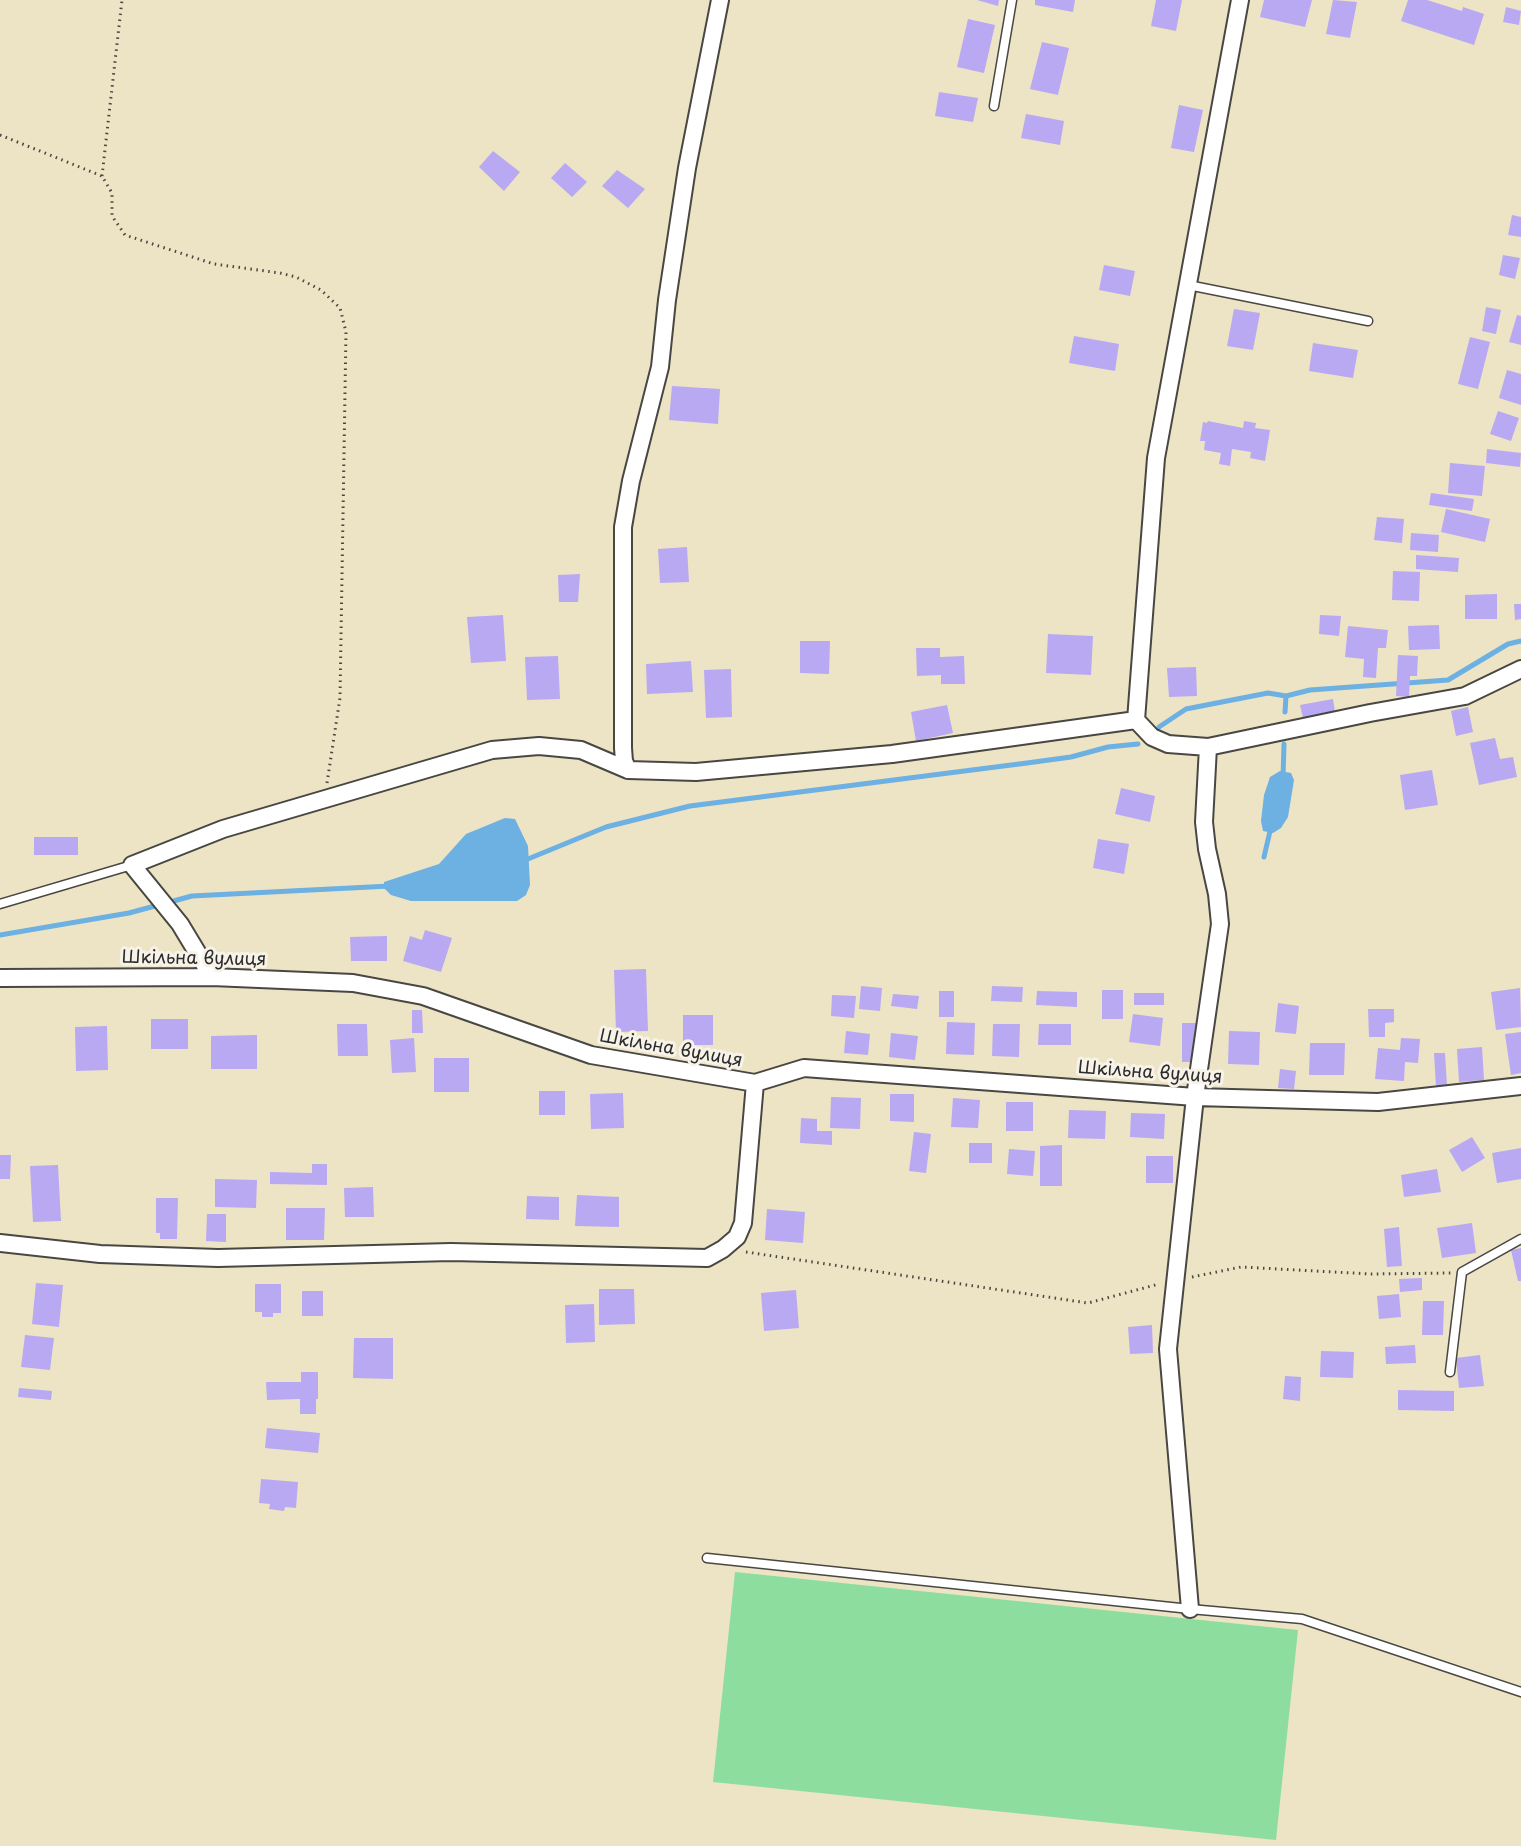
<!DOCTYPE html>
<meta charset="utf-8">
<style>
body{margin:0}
canvas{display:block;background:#ede3c5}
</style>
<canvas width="1521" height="1846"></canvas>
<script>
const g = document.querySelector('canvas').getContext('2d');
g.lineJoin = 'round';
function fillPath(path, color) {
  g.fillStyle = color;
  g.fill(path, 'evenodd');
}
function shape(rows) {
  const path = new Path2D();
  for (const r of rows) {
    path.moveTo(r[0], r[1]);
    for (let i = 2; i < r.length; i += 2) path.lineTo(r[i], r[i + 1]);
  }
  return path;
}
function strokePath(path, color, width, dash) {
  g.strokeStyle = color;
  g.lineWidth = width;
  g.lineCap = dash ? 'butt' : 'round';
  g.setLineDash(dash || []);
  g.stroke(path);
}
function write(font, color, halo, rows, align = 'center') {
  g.font = font + ' "Playpen Sans",sans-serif';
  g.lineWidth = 6;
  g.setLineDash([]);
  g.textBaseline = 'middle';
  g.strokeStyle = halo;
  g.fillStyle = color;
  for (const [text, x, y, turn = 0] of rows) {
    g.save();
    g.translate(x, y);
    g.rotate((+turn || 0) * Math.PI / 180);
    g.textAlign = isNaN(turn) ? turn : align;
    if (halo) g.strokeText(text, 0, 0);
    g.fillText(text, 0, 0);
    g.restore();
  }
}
const green = shape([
 [735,1572,1298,1630,1276,1840,713,1782]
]);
const water = shape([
 [1280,771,1291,773,1294,780,1288,817,1281,828,1273,833,1263,831,1261,821,1264,795,1270,777],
 [505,818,515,819,528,846,530,885,526,895,517,901,411,901,391,895,384,888,384,882,439,864,466,834]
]);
const stream = shape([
 [1285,712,1286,696],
 [1159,727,1186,709,1268,693,1286,696,1310,690,1448,680,1508,644,1521,641],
 [1283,777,1284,744],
 [1264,857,1271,827],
 [523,861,606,827,690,806,1027,763,1071,757,1108,747,1138,744],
 [0,935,129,913,192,896,390,886]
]);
const building = shape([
 [977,0,999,0,998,6],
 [1035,0,1075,0,1073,12,1035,5],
 [1156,0,1182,0,1176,31,1151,26],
 [1264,0,1312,0,1305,27,1260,17],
 [1333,0,1357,2,1350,38,1326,34],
 [1408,0,1427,0,1462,11,1463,7,1484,14,1474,45,1401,21],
 [1506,7,1521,11,1519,25,1503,22],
 [968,19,995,25,984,73,957,67],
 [1042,42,1069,48,1058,95,1030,89],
 [939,92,978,98,973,122,935,116],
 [1179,105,1203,110,1194,152,1171,148],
 [1026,114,1064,121,1060,145,1021,138],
 [493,151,520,172,504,191,479,167],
 [565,163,587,182,572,197,551,178],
 [617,170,645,189,628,208,602,186],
 [1512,215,1521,217,1521,237,1508,235],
 [1503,255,1520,258,1515,279,1499,275],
 [1104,265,1135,271,1130,296,1099,290],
 [1486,307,1501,310,1496,334,1482,331],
 [1234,309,1260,313,1253,350,1227,346],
 [1517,315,1521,316,1521,345,1509,342],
 [1074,336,1119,344,1115,371,1069,363],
 [1470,337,1490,342,1478,389,1458,384],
 [1313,343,1358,350,1353,378,1309,371],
 [1507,370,1521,374,1521,405,1499,398],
 [672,386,720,389,718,424,669,420],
 [1498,411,1519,418,1511,441,1490,434],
 [1208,421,1243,428,1244,421,1256,423,1255,428,1270,430,1265,461,1250,458,1251,452,1232,449,1230,466,1219,464,1221,453,1204,450,1205,441,1200,441,1203,422,1207,423],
 [1487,449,1521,453,1520,467,1486,463],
 [1450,463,1485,466,1482,496,1448,493],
 [1431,493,1474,499,1472,511,1429,505],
 [1446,509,1490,519,1485,542,1441,532],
 [1377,517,1404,519,1402,543,1374,540],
 [1411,533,1439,535,1438,552,1410,550],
 [687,547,689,582,660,583,658,549],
 [1416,555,1459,558,1458,572,1416,569],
 [1393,571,1420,572,1419,601,1392,600],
 [580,574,578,602,559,602,558,575],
 [1497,594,1497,619,1465,619,1465,595],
 [1514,604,1521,604,1521,619,1515,620],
 [503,615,506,661,471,663,467,617],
 [1320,615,1341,616,1339,636,1319,634],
 [1439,625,1440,649,1409,650,1408,626],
 [1348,626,1388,630,1386,648,1378,648,1376,678,1363,677,1364,659,1345,657],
 [1048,634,1093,636,1091,675,1046,673],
 [800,641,830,641,829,674,800,673],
 [916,648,940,648,940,657,964,656,965,684,941,684,941,675,917,676],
 [1398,655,1418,656,1417,676,1410,676,1409,697,1396,696],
 [558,656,560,699,527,700,525,657],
 [691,661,693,692,647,694,646,664],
 [1196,667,1197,696,1169,697,1167,668],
 [731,669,732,717,706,718,704,670],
 [1333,699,1335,712,1303,718,1300,705],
 [947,705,953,733,916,741,911,712],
 [1468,707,1473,732,1456,736,1451,711],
 [1495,738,1500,759,1513,757,1517,777,1479,785,1470,743],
 [1432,770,1438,805,1405,810,1400,775],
 [1121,788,1155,796,1150,822,1115,814],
 [34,837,78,837,78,855,34,855],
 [1098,839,1129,844,1124,874,1093,868],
 [425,930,452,938,441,972,403,961,410,936,422,940],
 [387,936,387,961,351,961,350,937],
 [646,969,648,1031,616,1032,614,970],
 [861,986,882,988,880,1011,859,1009],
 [992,986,1023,987,1022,1002,991,1001],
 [1520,988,1521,1027,1496,1030,1491,992],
 [1102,990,1123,990,1123,1019,1102,1019],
 [939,991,954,991,954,1017,939,1017],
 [1037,991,1077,992,1077,1007,1036,1005],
 [1134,993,1164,993,1164,1005,1134,1005],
 [893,994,919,996,917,1009,891,1006],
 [832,995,856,996,854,1018,831,1016],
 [1278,1003,1299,1006,1296,1034,1275,1032],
 [1368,1009,1394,1009,1394,1022,1385,1023,1385,1037,1369,1037],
 [412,1010,422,1010,423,1033,412,1033],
 [1133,1014,1163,1018,1160,1046,1129,1042],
 [683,1015,713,1015,713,1045,683,1045],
 [151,1019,188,1019,188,1049,151,1049],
 [947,1022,975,1023,974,1055,946,1054],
 [1182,1023,1197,1023,1197,1062,1182,1062],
 [337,1024,367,1024,368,1056,338,1056],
 [993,1024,1020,1024,1019,1057,992,1056],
 [1039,1024,1071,1024,1071,1045,1038,1045],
 [107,1026,108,1070,76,1071,75,1027],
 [846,1031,870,1034,868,1055,844,1053],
 [1229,1031,1260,1032,1259,1065,1228,1064],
 [1521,1032,1521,1073,1511,1075,1505,1034],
 [891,1033,918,1036,915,1060,889,1057],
 [257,1035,257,1069,211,1069,211,1036],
 [414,1038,416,1072,392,1073,390,1040],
 [1401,1038,1420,1039,1418,1063,1405,1062,1404,1081,1375,1079,1378,1048,1400,1050],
 [1310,1043,1345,1043,1344,1075,1309,1075],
 [1482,1047,1484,1080,1459,1082,1457,1049],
 [1434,1053,1445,1053,1447,1086,1436,1087],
 [434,1058,469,1058,469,1092,434,1092],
 [1280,1069,1296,1071,1294,1089,1278,1088],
 [539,1091,565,1091,565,1115,539,1115],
 [623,1093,624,1128,591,1129,590,1094],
 [890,1094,914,1094,914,1122,890,1121],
 [831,1097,861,1098,860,1129,830,1128],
 [953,1098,980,1100,978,1128,951,1127],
 [1006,1102,1033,1102,1033,1131,1006,1131],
 [1069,1110,1106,1111,1105,1139,1068,1138],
 [1131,1113,1165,1114,1164,1139,1130,1137],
 [801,1118,817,1119,817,1131,832,1131,832,1145,800,1143],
 [914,1132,931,1134,926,1173,909,1171],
 [1472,1137,1485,1158,1462,1172,1449,1150],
 [969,1143,992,1143,992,1163,969,1163],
 [1062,1145,1062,1186,1040,1186,1040,1146],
 [1521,1148,1521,1179,1497,1183,1492,1153],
 [1009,1149,1035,1151,1033,1176,1007,1174],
 [0,1155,11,1155,10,1179,0,1179],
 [1146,1156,1173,1156,1173,1183,1146,1183],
 [312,1164,327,1164,327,1185,270,1184,270,1172,312,1173],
 [58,1165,61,1221,33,1222,30,1166],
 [1437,1169,1441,1192,1404,1197,1401,1175],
 [215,1179,257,1180,256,1208,215,1207],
 [373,1187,374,1217,345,1217,344,1188],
 [577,1195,619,1197,619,1227,575,1226],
 [527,1196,559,1197,559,1220,526,1219],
 [156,1198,178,1198,177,1239,160,1239,160,1233,156,1233],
 [286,1208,325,1208,324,1240,286,1240],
 [767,1209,805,1212,803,1243,765,1240],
 [207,1214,226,1214,226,1242,206,1241],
 [1472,1223,1476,1253,1442,1258,1437,1228],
 [1399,1227,1402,1266,1387,1267,1384,1229],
 [1521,1248,1521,1281,1518,1281,1511,1250],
 [1422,1278,1422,1290,1400,1292,1399,1279],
 [36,1283,63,1285,59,1327,32,1324],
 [255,1284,281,1284,281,1313,273,1313,273,1317,262,1317,262,1312,255,1312],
 [599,1289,634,1289,635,1324,599,1325],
 [796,1290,799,1328,764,1331,761,1293],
 [302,1291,323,1291,323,1316,302,1316],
 [1399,1294,1401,1317,1379,1319,1377,1296],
 [1423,1301,1444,1301,1443,1335,1422,1335],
 [594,1304,595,1342,566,1343,565,1305],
 [1152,1325,1153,1353,1130,1354,1128,1327],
 [25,1335,54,1338,50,1370,21,1367],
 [354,1338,393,1338,393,1379,353,1378],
 [1415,1345,1416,1363,1386,1364,1385,1347],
 [1321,1351,1354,1352,1353,1378,1320,1377],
 [1480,1355,1484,1386,1459,1388,1456,1358],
 [301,1372,318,1372,318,1399,316,1399,316,1414,300,1414,300,1399,267,1400,266,1382,301,1382],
 [1285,1376,1301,1377,1300,1401,1283,1399],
 [19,1388,52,1391,51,1400,18,1397],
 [1398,1390,1454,1391,1454,1411,1398,1410],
 [267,1428,320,1433,318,1453,265,1448],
 [261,1479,298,1482,296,1508,285,1507,284,1511,269,1509,270,1504,259,1503]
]);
const path = shape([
 [0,135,102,176,112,193,112,216,125,235,214,264,280,273,296,277,321,290,340,308,346,332,340,698,327,783],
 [102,176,122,0],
 [746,1252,1088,1303,1159,1284],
 [1192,1277,1241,1267,1371,1274,1451,1273]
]);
const service = shape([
 [994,106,1012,0],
 [1188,285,1368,321],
 [0,904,132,865],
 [1450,1372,1462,1272,1521,1239],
 [707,1558,1190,1609,1302,1619,1521,1692]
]);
const minor = shape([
 [1136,720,1156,458,1240,0],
 [628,770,624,761,623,748,623,527,631,481,660,367,667,300,687,168,720,0],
 [212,977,180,924,132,865,223,829,492,750,539,746,581,750,628,770,696,772,892,754,1136,720,1152,737,1168,744,1208,747,1370,713,1465,696,1521,669],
 [0,978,212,977,353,983,423,996,591,1055,755,1083,804,1068,1195,1097,1378,1102,1521,1086],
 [0,1243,100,1254,218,1258,451,1252,707,1258,723,1249,737,1237,743,1223,755,1083],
 [1190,1609,1168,1349,1195,1097,1220,924,1217,894,1207,849,1204,822,1208,747]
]);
const streetNames = [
 ["Шкільна вулиця",194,959,1],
 ["Шкільна вулиця",671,1049,10],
 ["Шкільна вулиця",1150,1073,4]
];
fillPath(green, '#8dde9e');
fillPath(water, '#6db0e2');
strokePath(stream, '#6db0e2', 5);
fillPath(building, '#b9a9f3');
strokePath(service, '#484742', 11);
strokePath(minor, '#484742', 20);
strokePath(path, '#484742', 3, [1.5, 4.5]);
strokePath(service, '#fff', 8);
strokePath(minor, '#fff', 16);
write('18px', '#2b2b2b', '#f7f3e8', streetNames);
</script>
